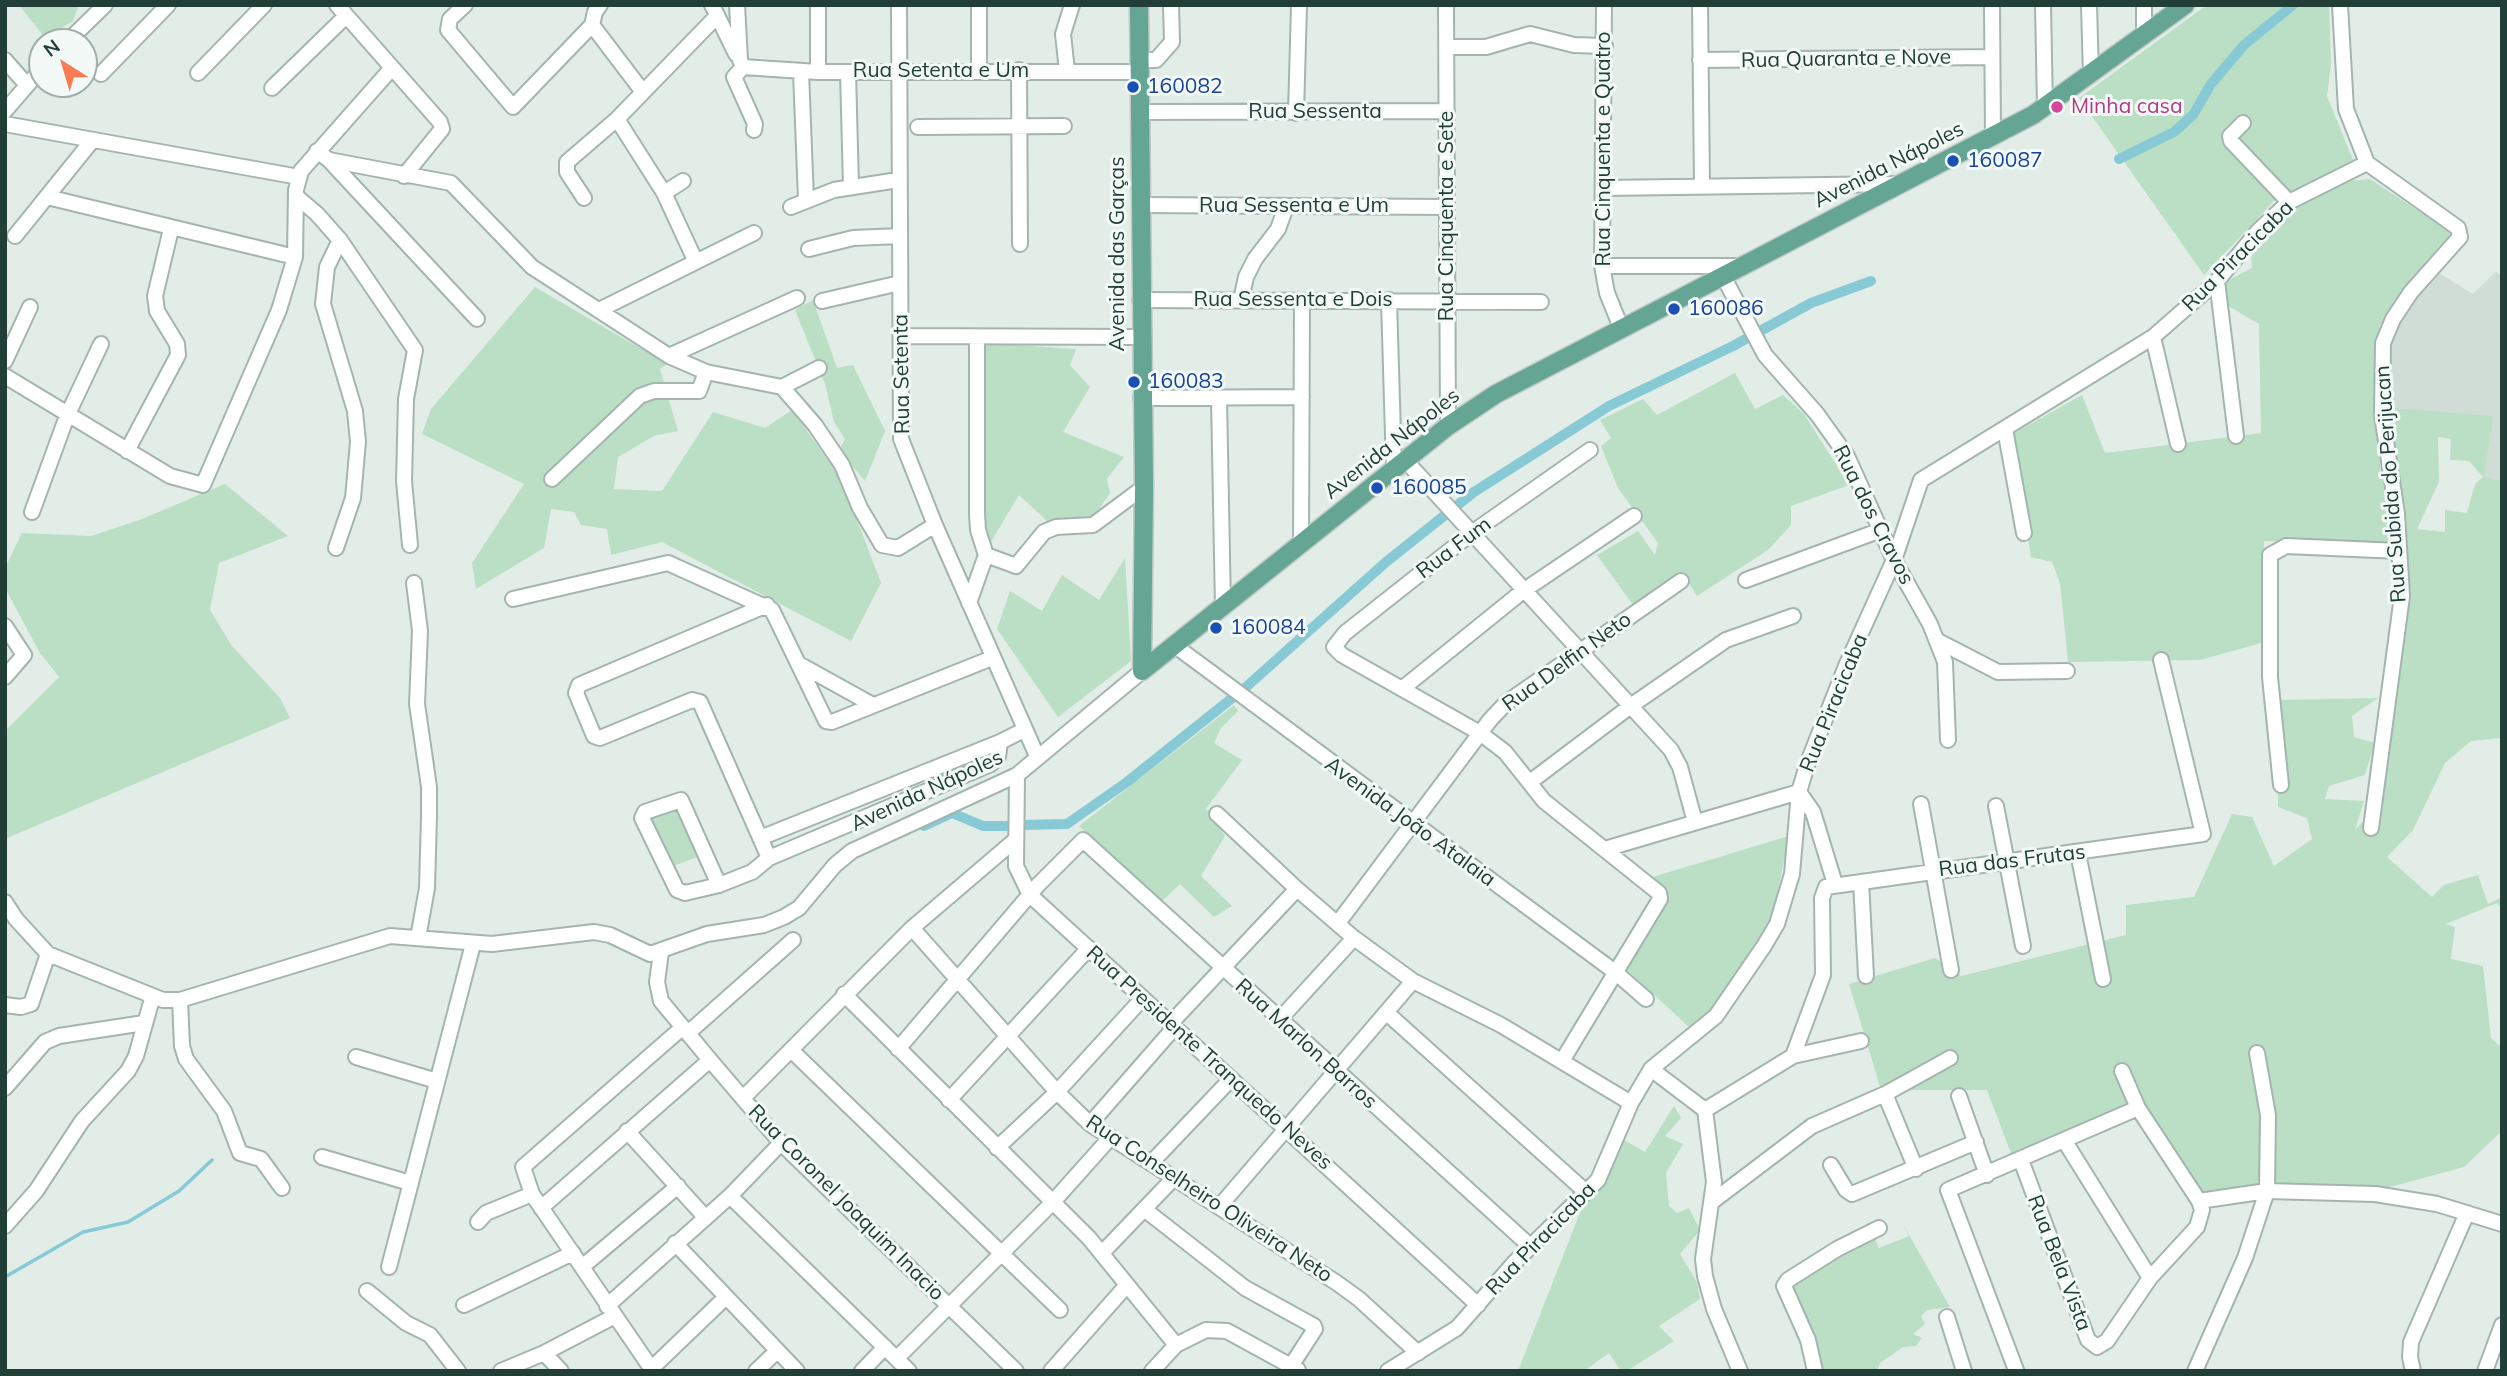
<!DOCTYPE html>
<meta charset="utf-8">
<style>
body{margin:0}
#map{position:relative;width:2507px;height:1376px;overflow:hidden;background:#e2ede8;font-family:Mulish,sans-serif}
canvas{display:block}
.frame{position:absolute;inset:0;border:7px solid #213f37;pointer-events:none}
.north{position:absolute;left:28px;top:28px;width:70px;height:70px;box-sizing:border-box;background:#f3f9f6;border:2px solid #9fafaa;border-radius:50%;rotate:323deg;font-size:19px;font-weight:700;line-height:28px;text-align:center;color:#213f37}
.north::after{content:'';display:block;margin:auto;width:24px;height:32px;background:#f97d54;clip-path:polygon(50% 0,100% 100%,50% 72%,0 100%)}
</style>
<div id="map">
<canvas width="2507" height="1376"></canvas>
<div class="frame"></div>
<div class="north">N</div>
</div>
<script>
const g = document.querySelector('canvas').getContext('2d');
g.lineJoin = 'round';
function fillPath(path, color) {
  g.fillStyle = color;
  g.fill(path, 'evenodd');
}
function shape(rows) {
  const path = new Path2D();
  for (const r of rows) {
    path.moveTo(r[0], r[1]);
    for (let i = 2; i < r.length; i += 2) path.lineTo(r[i], r[i + 1]);
  }
  return path;
}
function strokePath(path, color, width, dash) {
  g.strokeStyle = color;
  g.lineWidth = width;
  g.lineCap = dash ? 'butt' : 'round';
  g.setLineDash(dash || []);
  g.stroke(path);
}
function write(font, color, halo, rows, align = 'center') {
  g.font = font + ' Mulish,sans-serif';
  g.lineWidth = 6;
  g.setLineDash([]);
  g.textBaseline = 'middle';
  g.strokeStyle = halo;
  g.fillStyle = color;
  for (const [text, x, y, turn = 0] of rows) {
    g.save();
    g.translate(x, y);
    g.rotate((+turn || 0) * Math.PI / 180);
    g.textAlign = isNaN(turn) ? turn : align;
    if (halo) g.strokeText(text, 0, 0);
    g.fillText(text, 0, 0);
    g.restore();
  }
}
const built = shape([
 [2496,271,2502,276,2502,481,2483,477,2489,420,2388,423,2386,362,2392,339,2406,311,2439,273,2473,294]
]);
const green = shape([
 [19,5,79,5,73,21,45,38],
 [2207,5,2329,5,2331,64,2327,96,2353,160,2274,201,2204,275,2079,98],
 [2370,179,2452,233,2380,325,2374,357,2374,409,2391,544,2264,541,2261,643,2200,660,2068,662,2060,583,2052,562,2031,557,2011,435,2082,395,2105,453,2261,433,2259,324,2225,304,2225,282,2252,268,2251,251,2294,205,2347,181],
 [535,287,667,364,660,369,678,431,654,436,618,457,614,489,662,491,713,412,765,428,792,410,842,480,881,583,851,641,662,542,611,555,607,529,581,525,574,512,551,509,544,548,476,589,472,563,524,484,422,434,431,409],
 [813,300,837,368,853,365,885,431,865,481,839,450,845,439,834,422,825,384,795,310],
 [985,343,1076,349,1070,365,1090,387,1063,432,1124,457,1107,479,1110,493,1097,512,1085,518,1048,522,1019,495,989,545,982,526],
 [1735,373,1755,409,1783,395,1804,414,1849,485,1791,506,1791,525,1768,550,1697,596,1682,572,1633,605,1597,555,1638,531,1655,555,1658,543,1618,488,1601,446,1611,438,1600,420,1643,399,1657,415],
 [2392,408,2493,416,2484,477,2502,481,2502,738,2471,741,2445,763,2413,830,2387,857,2432,897,2444,885,2478,875,2488,904,2502,897,2502,909,2497,903,2446,924,2455,927,2451,959,2483,966,2491,1038,2502,1048,2502,1131,2464,1167,2390,1187,2262,1185,2202,1193,2129,1105,2012,1156,1987,1090,1881,1090,1849,984,1935,958,1961,976,2126,935,2126,905,2194,897,2232,814,2252,817,2274,866,2312,839,2307,818,2278,807,2279,700,2378,698,2352,716,2354,737,2375,743,2365,775,2329,786,2325,799,2364,801,2355,830,2381,802,2395,652,2397,521],
 [2438,437,2451,439,2450,460,2469,461,2483,477,2475,484,2467,513,2445,510,2445,532,2417,529,2439,482],
 [225,484,288,536,219,563,210,610,232,646,280,698,290,718,5,839,5,731,59,677,40,653,5,588,5,568,22,533,91,536,142,519],
 [1125,558,1131,661,1058,717,997,629,1010,591,1042,611,1062,575,1099,600],
 [1234,705,1238,711,1221,728,1214,743,1242,760,1206,809,1225,836,1201,876,1232,906,1214,917,1180,884,1162,901,1079,826],
 [677,808,700,856,671,867,647,819],
 [1789,836,1774,910,1758,943,1714,1007,1704,1019,1689,1027,1624,967,1668,895,1653,877],
 [1674,1106,1681,1118,1665,1136,1683,1144,1666,1173,1669,1206,1677,1213,1689,1208,1700,1230,1680,1254,1697,1282,1700,1299,1659,1326,1674,1341,1627,1371,1621,1371,1609,1353,1584,1371,1518,1371,1590,1187,1622,1139,1645,1152],
 [1900,1219,1950,1307,1927,1310,1921,1316,1925,1324,1913,1334,1922,1338,1916,1346,1903,1347,1880,1363,1877,1371,1819,1371,1790,1283,1874,1237,1879,1248,1909,1236]
]);
const stream = shape([
 [5,1277,83,1232,128,1222,179,1191,212,1160]
]);
const canal = shape([
 [2119,159,2174,132,2193,115,2211,84,2244,45,2293,5],
 [1022,825,1067,824,1127,782,1246,687,1386,562,1474,492,1609,406,1733,346,1811,303,1871,281],
 [924,826,952,813,983,826,1008,826]
]);
const minor = shape([
 [337,5,440,122,442,129,404,176],
 [465,5,450,19,448,30,513,107,592,25,595,12,600,5],
 [712,5,736,54],
 [737,5,740,60,743,67],
 [899,5,901,439,935,525,1037,756],
 [1446,5,1448,426],
 [1604,5,1602,266,1607,293,1622,330],
 [1700,5,1702,186],
 [1992,5,1993,137],
 [2043,5,2045,108],
 [2089,5,2091,75],
 [2144,5,2144,36],
 [2340,5,2346,109,2367,163,2458,228,2460,237,2411,292,2393,319,2383,343,2382,415,2397,514,2402,596,2371,828],
 [592,25,643,92],
 [67,42,105,5],
 [1448,47,1486,47,1530,34,1574,45,1605,46],
 [5,60,26,84],
 [1140,60,1156,60,1172,42,1171,5],
 [1700,60,1992,57],
 [743,67,818,72,1140,72],
 [743,67,734,77,755,124,754,130],
 [979,70,979,5],
 [1019,70,1020,244],
 [1067,71,1063,34,1072,5],
 [801,72,806,200],
 [818,72,818,5],
 [848,72,851,187],
 [198,73,264,5],
 [101,74,168,5],
 [272,88,346,16],
 [5,111,42,68],
 [1140,112,1447,111],
 [1296,113,1299,5],
 [617,119,664,193,695,260],
 [2243,123,2230,136,2231,141,2289,202],
 [5,124,299,177],
 [918,127,1064,126],
 [317,151,329,160,451,183,532,267,669,356,706,372,782,387,815,425,842,465,860,508,882,545,898,548,935,525],
 [329,160,477,319],
 [1603,188,1899,184],
 [664,193,683,181],
 [296,196,317,214,340,240,415,350,406,399,404,481,410,545],
 [47,197,295,257],
 [584,198,567,172,567,162,617,119,717,16],
 [1140,205,1447,207],
 [791,207,834,190,898,180],
 [15,236,91,142],
 [809,249,853,238,900,236],
 [1602,266,1741,266],
 [1723,276,1765,355,1817,414,1847,456,1894,560,1930,624,1945,662,1948,740],
 [2217,281,2236,436],
 [1140,300,1541,302],
 [1241,300,1246,277,1255,259,1278,229,1286,207],
 [1389,300,1394,470],
 [822,301,900,283],
 [599,310,754,233],
 [901,336,1140,337],
 [2153,337,2178,444],
 [669,356,797,298],
 [5,361,30,307],
 [5,376,170,476,203,485,279,310,295,257,296,190,301,171,391,69],
 [782,387,819,368],
 [1141,398,1302,397],
 [1219,398,1223,607],
 [2005,429,2024,533],
 [127,451,178,355,177,344,157,311,155,296,171,229],
 [1405,460,1671,750,1680,767,1695,822],
 [552,479,640,396,654,391,699,391,706,372],
 [32,512,67,416,101,344],
 [1301,544,1302,302],
 [336,548,353,498,358,442,355,411,323,304,327,267,340,240],
 [986,555,1016,566,1044,532,1056,527,1093,525,1144,487],
 [1746,580,1881,530],
 [414,583,420,631,417,704,429,787,429,816,427,888,418,938],
 [513,599,668,563,772,610,826,721,832,722,992,658],
 [969,603,986,555,978,530,977,514,977,337],
 [767,605,579,685,576,693,594,736,600,738,692,700,700,702,769,858],
 [5,626,24,655,5,677],
 [1938,641,1998,672,2067,671],
 [1174,645,1615,972,1646,999],
 [799,664,873,705],
 [1403,688,1523,591,1634,516],
 [1017,775,1016,866,1030,895,1478,1305],
 [1530,782,1632,705,1726,640,1793,616],
 [2281,785,2270,677,2270,555,2286,546,2399,551],
 [1799,792,1813,812,1835,884],
 [1921,804,1951,970],
 [1996,806,2023,946],
 [1217,814,1297,889,1354,938,1413,981,1501,1025,1631,1103],
 [760,838,1000,742,1024,730],
 [1605,849,1799,792],
 [2078,853,2103,979],
 [1861,882,1866,976],
 [719,885,681,800,645,812,642,818,677,890,685,893,719,885,752,872,769,858,991,764,998,757,1000,742],
 [5,902,16,919,48,954,163,1000,180,1000,390,936,492,944,594,932,610,935,650,954,707,934,764,925,784,917,799,908,835,865,852,851,1017,775,1142,671],
 [1338,923,1490,720,1506,703,1681,581],
 [912,928,1057,1092,1090,1124,1337,1283,1359,1299,1418,1353],
 [661,952,657,982,661,1001,710,1060,781,1143,1016,1371],
 [844,994,1089,1238,1176,1345],
 [180,1000,182,1046,186,1059,224,1111,240,1153,261,1159,282,1188],
 [5,1005,21,1007,31,1004,48,954],
 [1388,1014,1586,1192],
 [1280,1019,1354,938],
 [1170,1024,1297,889],
 [688,1033,793,940],
 [898,1049,1038,885,1083,840,1530,1246],
 [791,1050,1060,1310],
 [1793,1056,1823,975,1822,898,1826,887,2203,834,2161,660],
 [356,1057,437,1081],
 [1562,1061,1660,899,1659,893,1544,801,1505,752,1480,733,1342,655,1334,647,1345,633,1473,532,1590,450],
 [1651,1069,1705,1110,1714,1182,1703,1259,1705,1276,1714,1309,1740,1371],
 [2122,1071,2138,1108,2199,1201,2267,1191,2375,1194,2437,1204,2502,1224],
 [5,1088,45,1042,59,1036,144,1023],
 [1885,1094,1916,1169],
 [1959,1096,1987,1175],
 [743,1098,912,928,1014,841],
 [949,1100,1089,948],
 [1705,1110,1793,1056,1861,1041],
 [1090,1124,1174,1028],
 [627,1131,705,1217],
 [2064,1140,2150,1278],
 [997,1148,1057,1092,1142,999],
 [322,1157,410,1183],
 [2021,1160,2088,1340,2097,1347,2107,1341,2150,1278,2197,1227,2202,1210,2199,1201],
 [1151,1163,1231,1079],
 [1831,1165,1846,1190,1852,1194,1976,1142],
 [730,1196,909,1371],
 [1713,1201,1812,1126,1885,1094,1950,1058],
 [1219,1207,1413,981],
 [541,1208,710,1060],
 [1144,1209,1245,1288,1314,1326,1315,1329,1291,1366],
 [478,1222,486,1213,532,1194],
 [5,1226,36,1191,82,1121,128,1071,136,1056,152,999],
 [675,1243,797,1371],
 [1102,1253,1174,1178],
 [389,1267,473,944],
 [582,1267,678,1186],
 [367,1291,406,1323,430,1335,458,1371],
 [464,1305,573,1253],
 [607,1306,730,1196,781,1143],
 [1947,1317,1964,1371],
 [544,1353,561,1371],
 [897,1358,1052,1203,1110,1138],
 [651,1369,726,1297],
 [2016,1370,1948,1190,2138,1108],
 [501,1371,544,1353,613,1317],
 [653,1371,532,1194,523,1167,683,1027],
 [756,1371,777,1351],
 [862,1371,885,1347],
 [1051,1371,1127,1285],
 [1152,1371,1176,1345,1206,1330,1227,1331,1298,1370],
 [1388,1371,1457,1328,1514,1263,1598,1180,1631,1103,1651,1069,1716,1016,1764,946,1777,924,1792,874,1799,792,1808,762,1846,666,1894,560,1921,480,2153,337,2217,281,2259,230,2289,202,2367,163],
 [1815,1371,1808,1340,1784,1286,1788,1280,1837,1249,1879,1228],
 [2195,1371,2245,1258,2267,1191,2268,1115,2257,1053],
 [2413,1371,2410,1357,2411,1342,2467,1213],
 [2485,1371,2502,1325]
]);
const major = shape([
 [1139,5,1144,487,1142,671],
 [1142,671,1448,426,1496,394,2033,115,2185,5]
]);
const markers = [
 [1133,87,7,"#1a4fb4"],
 [2057,107,7,"#d1479c"],
 [1953,161,7,"#1a4fb4"],
 [1674,309,7,"#1a4fb4"],
 [1134,382,7,"#1a4fb4"],
 [1377,488,7,"#1a4fb4"],
 [1216,628,7,"#1a4fb4"]
];
const streetNames = [
 ["Rua Quaranta e Nove",1846,59,-1],
 ["Rua Setenta e Um",941,71],
 ["Rua Sessenta",1315,112],
 ["Rua Cinquenta e Quatro",1604,149,-90],
 ["Avenida Nápoles",1889,165,-27],
 ["Rua Sessenta e Um",1294,206],
 ["Rua Cinquenta e Sete",1447,216,-90],
 ["Avenida das Garças",1118,254,-90],
 ["Rua Piracicaba",2238,256,-45],
 ["Rua Sessenta e Dois",1293,300],
 ["Rua Setenta",902,374,-91],
 ["Avenida Nápoles",1392,444,-38],
 ["Rua Subida do Perijucan",2391,484,-94],
 ["Rua dos Cravos",1873,515,63],
 ["Rua Fum",1454,548,-37],
 ["Rua Delfin Neto",1567,662,-36],
 ["Rua Piracicaba",1834,703,-68],
 ["Avenida Nápoles",927,791,-25],
 ["Avenida João Atalaia",1410,822,36],
 ["Rua das Frutas",2012,861,-7],
 ["Rua Marlon Barros",1306,1044,42],
 ["Rua Presidente Tranquedo Neves",1209,1058,42],
 ["Rua Conselheiro Oliveira Neto",1209,1199,33],
 ["Rua Coronel Joaquim Inacio",846,1203,45],
 ["Rua Piracicaba",1541,1239,-46],
 ["Rua Bela Vista",2059,1263,69]
];
const transitNames = [
 ["160082",1147,87],
 ["160087",1967,161],
 ["160086",1688,309],
 ["160083",1148,382],
 ["160085",1391,488],
 ["160084",1230,628]
];
const hotelNames = [
 ["Minha casa",2071,107]
];
fillPath(built, '#d0ddd7');
fillPath(green, '#badfc4');
strokePath(stream, '#87c9d5', 3.5);
strokePath(canal, '#87c9d5', 10);
strokePath(minor, '#a4b5af', 18);
strokePath(major, '#c1c9c7', 21);
strokePath(minor, '#fff', 14);
strokePath(major, '#64a594', 18);
for (const [x, y, r, color] of markers) {
  const dot = new Path2D();
  dot.arc(x, y, r, 0, 2 * Math.PI);
  g.fillStyle = color;
  g.fill(dot);
  strokePath(dot, '#f3f9f6', 2.5);
}
write('21px', '#213f37', '#f3f9f6', streetNames);
write('21px', '#164399', '#f3f9f6', transitNames, 'left');
write('21px', '#b23c85', '#f3f9f6', hotelNames, 'left');
</script>
